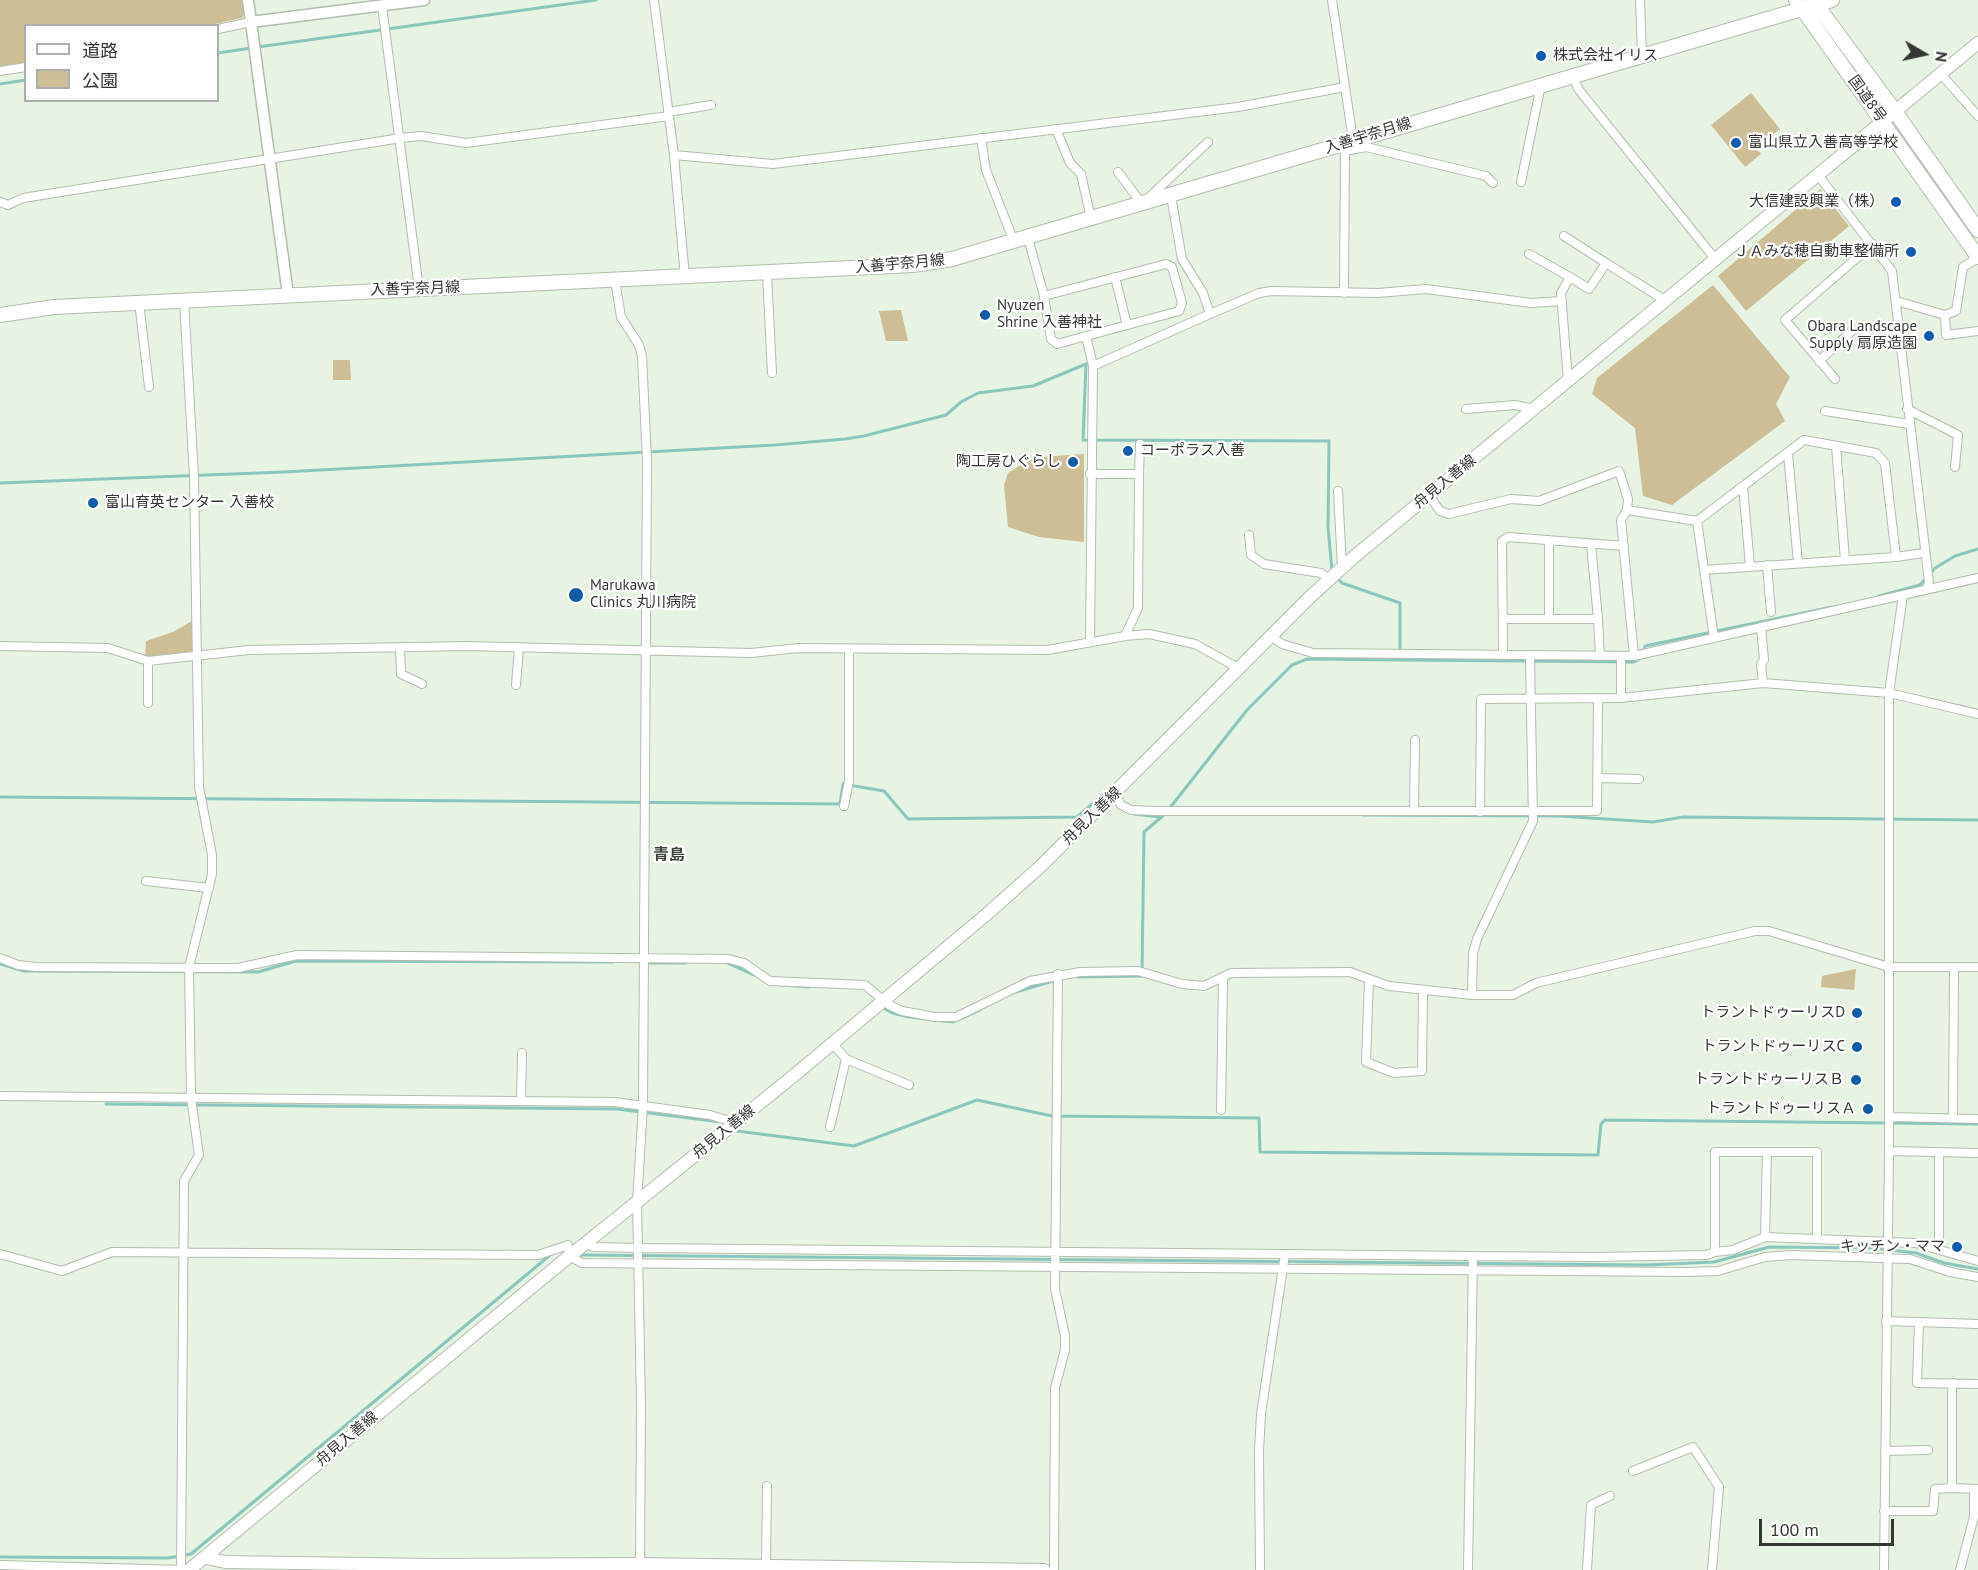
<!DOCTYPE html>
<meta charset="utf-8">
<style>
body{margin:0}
#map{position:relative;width:1978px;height:1570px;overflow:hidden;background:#e8f4e3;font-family:"PT Sans","Noto Sans JP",sans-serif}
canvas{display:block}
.legend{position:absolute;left:24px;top:24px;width:195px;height:78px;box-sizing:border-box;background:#fff;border:2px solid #adafad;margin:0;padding:8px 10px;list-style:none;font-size:18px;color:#333832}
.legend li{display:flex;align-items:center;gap:12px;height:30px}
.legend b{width:30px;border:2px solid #adafad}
.north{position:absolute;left:1894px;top:24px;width:60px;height:60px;-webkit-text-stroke:4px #fff;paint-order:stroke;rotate:99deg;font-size:16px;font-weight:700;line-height:24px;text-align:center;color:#333832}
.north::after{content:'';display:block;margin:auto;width:21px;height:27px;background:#333832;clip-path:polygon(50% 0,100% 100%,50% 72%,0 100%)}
.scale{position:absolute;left:1759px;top:1519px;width:135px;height:27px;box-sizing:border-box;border:3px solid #333832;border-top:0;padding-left:8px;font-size:18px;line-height:21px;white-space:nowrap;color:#333832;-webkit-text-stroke:4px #fff;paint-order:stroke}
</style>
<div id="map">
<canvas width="1978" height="1570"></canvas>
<ul class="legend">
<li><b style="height:8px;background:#fff"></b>道路</li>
<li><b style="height:16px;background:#cdbe95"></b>公園</li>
</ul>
<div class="north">N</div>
<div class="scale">100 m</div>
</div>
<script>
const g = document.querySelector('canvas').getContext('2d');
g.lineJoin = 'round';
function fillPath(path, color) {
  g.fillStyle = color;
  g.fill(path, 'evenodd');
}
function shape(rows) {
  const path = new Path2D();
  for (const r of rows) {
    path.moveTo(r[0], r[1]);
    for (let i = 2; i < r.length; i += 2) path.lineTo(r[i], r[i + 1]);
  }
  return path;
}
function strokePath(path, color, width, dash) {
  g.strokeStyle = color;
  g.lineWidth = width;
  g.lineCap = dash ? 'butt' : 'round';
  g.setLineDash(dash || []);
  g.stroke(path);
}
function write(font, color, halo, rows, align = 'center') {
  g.font = font + ' "PT Sans","Noto Sans JP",sans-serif';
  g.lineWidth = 4.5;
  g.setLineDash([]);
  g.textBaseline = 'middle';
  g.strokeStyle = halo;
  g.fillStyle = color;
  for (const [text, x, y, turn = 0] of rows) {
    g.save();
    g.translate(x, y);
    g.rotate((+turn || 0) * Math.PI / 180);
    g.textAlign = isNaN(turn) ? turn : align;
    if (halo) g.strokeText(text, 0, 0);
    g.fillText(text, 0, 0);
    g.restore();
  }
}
const green = shape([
 [0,0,243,0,245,12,242,18,210,25,26,26,25,63,0,67],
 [1751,93,1780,129,1756,148,1761,154,1745,167,1711,125],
 [1820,189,1849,226,1746,311,1718,276],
 [1713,285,1790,377,1776,404,1785,421,1672,505,1643,496,1635,428,1592,394,1597,378],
 [901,310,908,341,886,341,879,311],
 [333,360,350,360,351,380,333,380],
 [1084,454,1084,542,1039,537,1008,527,1004,485,1008,473,1025,462,1040,457],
 [192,621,193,651,145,657,146,641,173,632],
 [1856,969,1854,990,1821,987,1822,976]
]);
const stream = shape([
 [258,47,596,0],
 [218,53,251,48],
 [0,84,26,80],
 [0,483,284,472,775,445,845,439,864,436,946,415,961,402,978,393,1033,386,1086,364,1083,440,1329,441,1328,527,1332,571],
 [1337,578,1342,583,1400,603,1400,660,1634,662,1644,656,1645,646,1832,607],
 [1879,596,1920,585,1935,568,1955,556,1978,549],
 [0,797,840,804,843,784,884,791,908,819,1077,817,1105,793,1107,795],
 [1169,809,1247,710,1292,665,1307,659,1400,660],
 [1134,814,1160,817],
 [1362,815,1559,816,1653,822,1683,817,1978,820],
 [725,962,754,975],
 [647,963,685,963],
 [0,964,24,971,258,972,296,961,613,962],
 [1077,977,1142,976,1144,832,1165,814],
 [771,984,809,987],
 [1016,992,1056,980],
 [882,1007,892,1013,909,1017,953,1022,980,1010],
 [106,1104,617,1109,721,1122],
 [732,1128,737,1131,854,1146,977,1100,1052,1116,1259,1118,1260,1152,1598,1155,1601,1124,1605,1120,1978,1124],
 [581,1255,1647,1265,1714,1262,1769,1247,1874,1248,1916,1253,1944,1263,1978,1269],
 [0,1557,168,1558,191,1554,549,1256]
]);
const minor = shape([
 [654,0,674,155,685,277],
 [1332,0,1353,140],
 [1640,0,1642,54],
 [382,6,419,289],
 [218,29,251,22],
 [0,71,26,67],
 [1940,73,1978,116],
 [1572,75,1579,90,1716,260],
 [668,112,711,105],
 [1056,129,1070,163,1081,174,1091,219],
 [981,138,986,170,1014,242],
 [1345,151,1366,147,1486,176,1493,183],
 [674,155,773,164,1238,107,1345,87],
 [1118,172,1142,204,1208,142],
 [1818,175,1892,271,1929,582,1927,589],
 [1521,182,1541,85],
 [0,202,8,205,23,198,401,138,421,136,466,143,669,116],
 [1564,236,1606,263],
 [1028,238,1044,296,1166,264,1172,267,1182,303,1179,311,1057,344,1051,339,1044,296],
 [1529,254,1570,277],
 [767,273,772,373],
 [1115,277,1127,325],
 [615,280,621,317,639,345,642,356,647,460,643,1106,637,1202,641,1404,640,1570],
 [1344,293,1345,147],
 [1896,301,1945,315,1946,335,1978,331],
 [139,302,149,387],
 [1210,314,1259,293,1272,291,1378,293,1426,289,1531,303,1562,301],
 [1945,315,1956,311,1963,267,1978,258],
 [1086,336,1093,366],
 [1819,361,1853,330],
 [1835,379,1785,320,1873,244],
 [1568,381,1561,293,1570,277,1589,289,1606,263,1666,301],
 [1466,409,1515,405,1534,409],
 [1907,409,1958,435,1955,467],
 [1825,411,1909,424],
 [1836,446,1845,560],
 [1788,454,1798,563],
 [1090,474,1139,474,1138,608,1125,636],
 [1139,474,1140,444],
 [1743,487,1750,566],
 [1338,491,1342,567],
 [1429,495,1440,511,1449,514,1511,499,1539,501,1619,471,1628,499,1627,510],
 [1249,535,1251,555,1264,564,1321,573,1329,579],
 [1767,565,1771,612],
 [1704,570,1896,557,1923,553],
 [1503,619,1598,619,1591,544],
 [1549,619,1549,540],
 [1598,619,1600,656],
 [1761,627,1764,660,1761,664,1763,683],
 [1271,636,1282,644,1313,653,1634,656,1978,578],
 [1714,638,1697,521,1804,440,1876,453,1885,463,1896,557],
 [1090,641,1093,366,1210,314,1203,293,1182,259,1171,196],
 [0,646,108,648,148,661,249,650,466,646,751,653,799,648,1048,650,1125,636,1149,634,1195,644,1240,669],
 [400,648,401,674,422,684],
 [1503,655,1502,541,1508,537,1624,546],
 [1634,656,1621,520,1627,510,1697,521],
 [516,685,519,647],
 [1621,698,1621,656],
 [148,703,148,661],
 [1597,778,1639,779],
 [1115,794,1121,805,1131,810,1154,811,1597,811,1598,698],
 [844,806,849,781,849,649],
 [1414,811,1415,740],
 [1480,812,1481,699,1621,698,1763,683,1889,693,1978,714],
 [146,881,209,888],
 [0,958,18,965,36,967,238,968,297,955,729,959,744,963,770,981,865,985,889,1005,902,1011,935,1017,956,1017,1030,981,1080,972,1138,971,1182,984,1204,986,1231,973,1350,972,1389,986,1472,995,1513,995,1536,983,1755,931,1769,931,1889,967,1978,967],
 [1369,979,1366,1062,1394,1073,1422,1071,1423,990],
 [1472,995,1473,953,1477,939,1533,821,1530,656],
 [846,1059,909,1085],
 [0,1096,615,1102,710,1115,736,1123],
 [521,1101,522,1053],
 [1221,1110,1223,978],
 [1889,1117,1978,1119],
 [1953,1118,1954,967],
 [830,1127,846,1059,832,1043],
 [1889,1151,1978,1153],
 [1767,1152,1817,1152,1817,1237],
 [1765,1237,1733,1250,1715,1252,1715,1152,1767,1152,1765,1237,1915,1243,1978,1261],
 [586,1243,593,1247,639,1248,1285,1254,1261,1414,1259,1451,1260,1570],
 [1939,1250,1939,1152],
 [0,1254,62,1271,112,1252,538,1255,568,1245,569,1256,582,1263,1686,1272,1718,1271,1765,1257,1791,1255,1910,1259,1950,1272,1978,1277],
 [1285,1254,1473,1256,1468,1570],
 [1473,1256,1594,1257,1706,1255,1715,1252],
 [1886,1321,1978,1324],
 [1919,1322,1917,1383,1978,1384],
 [1952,1383,1952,1488,1978,1489],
 [1885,1451,1928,1450],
 [1633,1471,1693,1447,1719,1487,1712,1570],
 [1884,1511,1933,1511,1935,1489,1952,1488],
 [0,1565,184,1570],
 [766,1566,767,1486],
 [181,1570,184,1181,199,1155,191,1098,189,967,212,874,212,855,199,787,194,477,184,300],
 [1054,1570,1055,1388,1065,1350,1065,1336,1055,1289,1058,974],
 [1587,1570,1591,1505,1610,1496],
 [1884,1570,1889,1151,1889,693,1903,595],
 [1960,1570,1974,1517,1974,1489]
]);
const tertiary = shape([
 [248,0,288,295],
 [251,22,424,0]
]);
const secondary = shape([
 [206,1558,225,1562,433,1565,640,1564,1044,1570],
 [189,1570,561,1263,791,1078,987,914,1042,865,1310,597,1355,556,1978,43]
]);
const primary = shape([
 [0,315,54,307,913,265,952,259,1832,0]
]);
const trunk = shape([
 [1796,0,1978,257],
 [1813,0,1894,110,1978,230]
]);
const markers = [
 [1541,56,6,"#0e5cab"],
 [1736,143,6,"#0e5cab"],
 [1896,202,6,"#0e5cab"],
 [1911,252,6,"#0e5cab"],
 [985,315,6,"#0e5cab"],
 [1929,336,6,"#0e5cab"],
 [1128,451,6,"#0e5cab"],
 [1073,462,6,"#0e5cab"],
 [93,503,6,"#0e5cab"],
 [576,595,8,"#0e5cab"],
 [1857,1013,6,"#0e5cab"],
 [1857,1047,6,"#0e5cab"],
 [1856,1080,6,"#0e5cab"],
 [1868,1109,6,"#0e5cab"],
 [1957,1247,6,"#0e5cab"]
];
const poiNames = [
 ["株式会社イリス",1553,56,"left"],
 ["富山県立入善高等学校",1748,143,"left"],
 ["大信建設興業（株）",1884,202],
 ["ＪＡみな穂自動車整備所",1899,252],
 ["Nyuzen",997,306,"left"],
 ["Shrine 入善神社",997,323,"left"],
 ["Obara Landscape",1917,327],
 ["Supply 扇原造園",1917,344],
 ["コーポラス入善",1140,451,"left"],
 ["陶工房ひぐらし",1061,462],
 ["富山育英センター 入善校",105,503,"left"],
 ["Marukawa",590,586,"left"],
 ["Clinics 丸川病院",590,603,"left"],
 ["トラントドゥーリスD",1845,1013],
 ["トラントドゥーリスC",1845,1047],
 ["トラントドゥーリスＢ",1844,1080],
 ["トラントドゥーリスＡ",1856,1109],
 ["キッチン・ママ",1945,1247]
];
const streetNames = [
 ["国道8号",1867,99,54],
 ["入善宇奈月線",1368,136,-17],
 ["入善宇奈月線",900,264,-5],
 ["入善宇奈月線",415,289,-2],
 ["舟見入善線",1445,482,-39],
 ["舟見入善線",1092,816,-44],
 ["舟見入善線",724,1132,-39],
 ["舟見入善線",347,1439,-40]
];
const neighbourhoodNames = [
 ["青島",669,855]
];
fillPath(green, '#cdbe95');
strokePath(stream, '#89c6bd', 3);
strokePath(minor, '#b1bdad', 10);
strokePath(tertiary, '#b1bdad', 13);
strokePath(secondary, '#b1bdad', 14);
strokePath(primary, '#b1bdad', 16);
strokePath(trunk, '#b1bdad', 16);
strokePath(minor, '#fff', 8);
strokePath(tertiary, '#fff', 10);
strokePath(secondary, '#fff', 12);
strokePath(primary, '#fff', 14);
strokePath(trunk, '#fff', 14);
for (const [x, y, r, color] of markers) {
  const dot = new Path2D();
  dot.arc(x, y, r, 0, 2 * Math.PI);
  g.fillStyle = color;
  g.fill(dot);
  strokePath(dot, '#fff', 2);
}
write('15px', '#333832', '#fff', poiNames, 'right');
write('15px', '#333832', '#fff', streetNames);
write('bold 16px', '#3d4639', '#fff', neighbourhoodNames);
</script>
